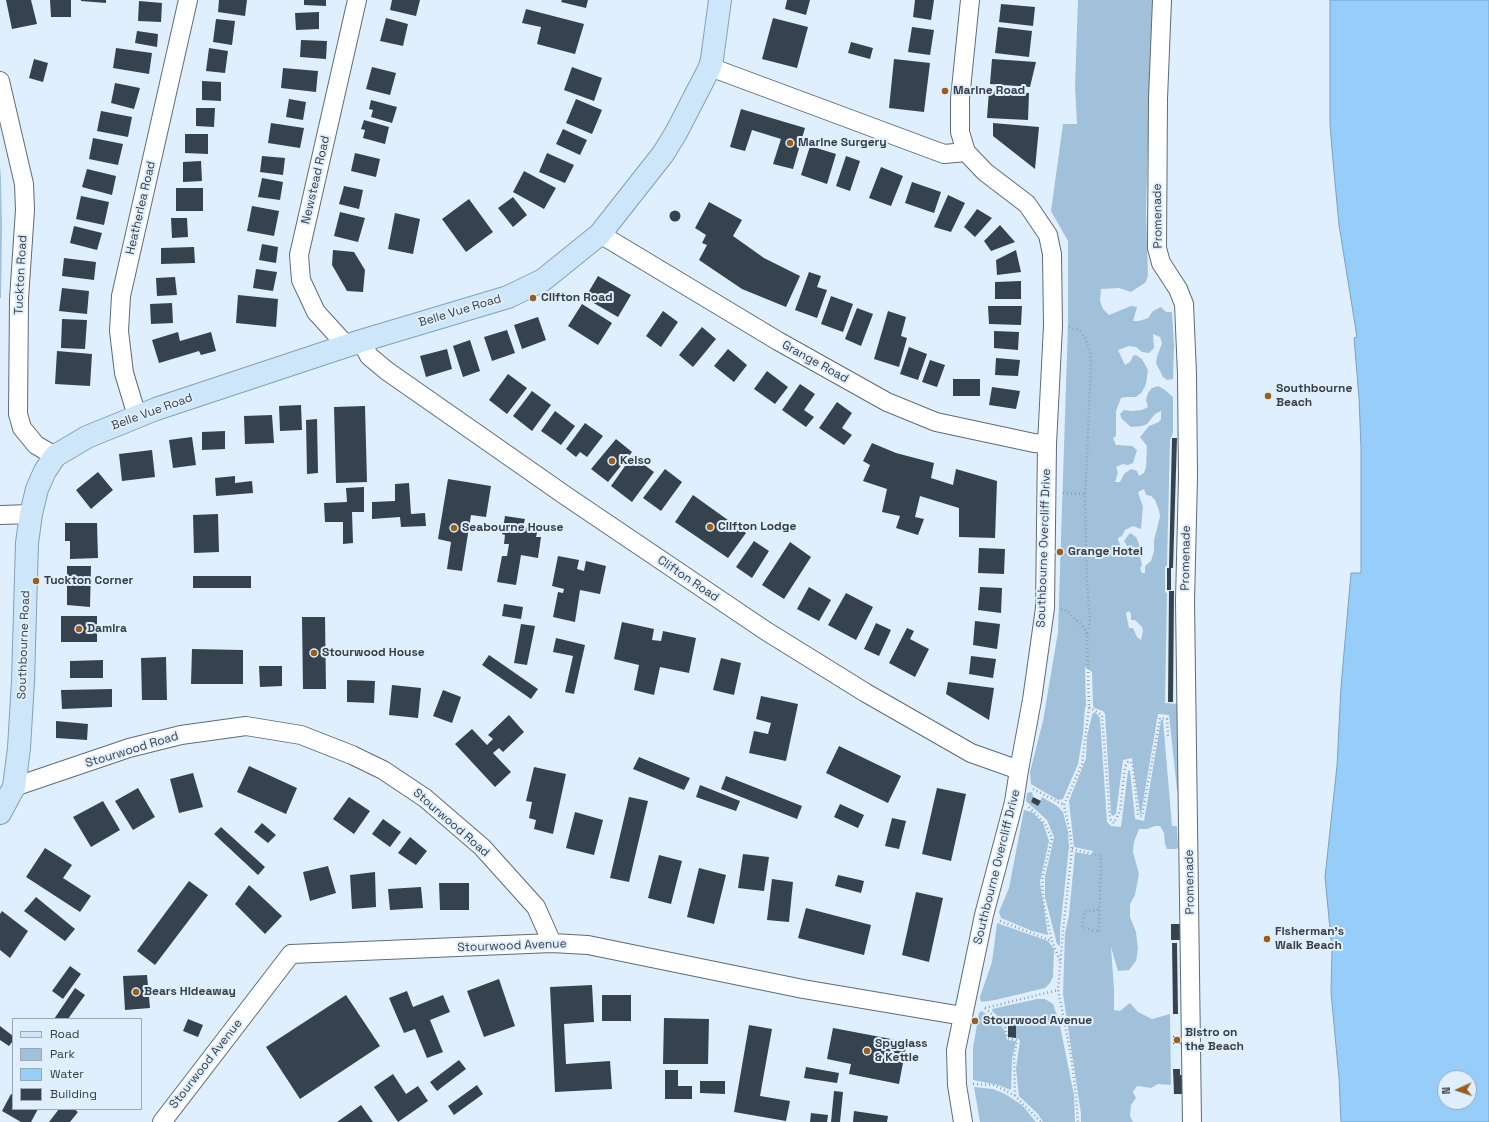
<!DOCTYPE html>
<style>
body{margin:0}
#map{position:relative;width:1489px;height:1122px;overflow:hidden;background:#dfeffd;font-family:"Space Grotesk",sans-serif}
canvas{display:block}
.legend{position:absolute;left:12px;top:1018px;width:130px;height:92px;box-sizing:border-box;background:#dfeffd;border:1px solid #9ca8b3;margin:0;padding:5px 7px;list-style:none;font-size:12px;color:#383e43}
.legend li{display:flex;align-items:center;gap:8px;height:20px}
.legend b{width:20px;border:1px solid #9ca8b3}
.north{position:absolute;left:1437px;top:1070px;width:40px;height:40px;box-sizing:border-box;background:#dfeffd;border:1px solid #9ca8b3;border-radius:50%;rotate:267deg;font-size:11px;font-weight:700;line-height:16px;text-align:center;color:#383e43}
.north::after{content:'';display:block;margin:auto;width:14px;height:18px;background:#995e1e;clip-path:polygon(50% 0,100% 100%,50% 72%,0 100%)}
</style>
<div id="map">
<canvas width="1489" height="1122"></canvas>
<ul class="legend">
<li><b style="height:5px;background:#cde6fa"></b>Road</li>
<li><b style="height:11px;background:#a1c1db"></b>Park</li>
<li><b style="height:11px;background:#97cdf9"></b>Water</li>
<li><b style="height:11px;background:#36434e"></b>Building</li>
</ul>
<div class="north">N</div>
</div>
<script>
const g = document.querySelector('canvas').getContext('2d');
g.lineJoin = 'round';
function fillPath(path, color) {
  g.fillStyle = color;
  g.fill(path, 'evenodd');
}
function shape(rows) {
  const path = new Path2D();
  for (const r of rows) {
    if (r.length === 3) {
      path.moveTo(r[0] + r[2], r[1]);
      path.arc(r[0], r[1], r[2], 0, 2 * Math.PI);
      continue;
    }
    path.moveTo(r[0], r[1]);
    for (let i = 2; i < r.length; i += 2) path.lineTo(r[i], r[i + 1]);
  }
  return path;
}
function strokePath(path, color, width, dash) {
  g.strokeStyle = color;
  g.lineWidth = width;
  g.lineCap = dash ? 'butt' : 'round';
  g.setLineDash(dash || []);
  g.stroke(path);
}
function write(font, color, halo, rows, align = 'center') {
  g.font = font + ' "Space Grotesk",sans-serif';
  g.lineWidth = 4;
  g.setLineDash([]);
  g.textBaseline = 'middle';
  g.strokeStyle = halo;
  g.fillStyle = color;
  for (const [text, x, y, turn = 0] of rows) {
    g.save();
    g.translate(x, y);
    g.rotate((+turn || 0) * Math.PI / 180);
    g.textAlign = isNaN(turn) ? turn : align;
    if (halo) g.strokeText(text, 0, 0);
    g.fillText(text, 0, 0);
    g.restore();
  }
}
const green = shape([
 [1078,0,1153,0,1151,38,1146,209,1148,275,1146,282,1131,292,1119,288,1101,289,1100,301,1103,309,1109,315,1131,306,1137,307,1133,321,1139,321,1148,318,1153,311,1161,307,1166,312,1172,312,1174,346,1173,379,1167,380,1163,377,1156,363,1157,357,1162,343,1160,337,1153,334,1154,348,1149,353,1142,352,1136,347,1129,346,1118,350,1125,365,1130,362,1133,356,1136,355,1142,359,1148,370,1146,384,1142,392,1136,397,1126,397,1121,398,1116,411,1116,436,1113,438,1116,445,1132,446,1137,450,1133,463,1128,465,1123,464,1116,467,1118,472,1115,482,1120,482,1124,474,1131,469,1137,471,1139,476,1144,473,1146,467,1147,446,1140,437,1149,426,1159,422,1161,419,1161,411,1155,414,1147,424,1142,426,1131,427,1122,419,1120,414,1124,410,1132,411,1142,410,1148,407,1146,400,1148,393,1152,388,1158,386,1165,390,1173,397,1173,433,1170,440,1167,565,1165,567,1165,592,1167,593,1165,703,1178,704,1179,794,1177,790,1169,715,1158,714,1141,814,1140,813,1132,758,1123,760,1116,814,1113,816,1111,814,1105,714,1103,711,1094,708,1093,705,1092,672,1085,667,1086,707,1085,707,1083,734,1078,764,1063,799,1058,800,1031,784,1030,772,1043,721,1058,632,1068,323,1068,241,1051,211,1063,124,1077,124,1075,86],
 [1144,489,1146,495,1151,496,1155,500,1159,510,1160,517,1154,540,1154,551,1151,561,1145,566,1145,573,1142,573,1140,568,1142,565,1140,557,1141,549,1136,537,1130,533,1124,541,1127,546,1130,546,1131,551,1121,547,1118,540,1118,538,1122,536,1125,530,1133,526,1141,529,1143,507,1138,492],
 [1129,611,1131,614,1131,620,1135,620,1142,627,1143,631,1141,640,1137,637,1133,628,1129,628,1126,613],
 [0,166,1,178,2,228,1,298,0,298],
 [1094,712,1097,714,1100,718,1107,822,1111,826,1121,827,1128,771,1130,770,1135,819,1144,821,1161,720,1163,720,1172,826,1177,826,1178,848,1176,849,1167,849,1165,844,1164,833,1160,826,1155,826,1147,829,1139,829,1134,842,1133,852,1139,874,1135,895,1130,904,1130,917,1136,932,1138,949,1136,961,1129,970,1118,971,1111,947,1114,990,1114,1010,1120,1011,1130,1003,1138,1012,1152,1019,1170,1014,1171,1085,1158,1084,1151,1088,1137,1086,1133,1092,1136,1098,1131,1105,1130,1116,1133,1122,1081,1122,1081,1114,1063,994,1065,933,1069,915,1075,852,1092,855,1093,851,1074,847,1069,801,1086,758,1087,736,1092,715],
 [1032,792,1033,797,1031,802,1038,806,1042,797,1057,806,1063,812,1068,832,1069,847,1060,930,1060,946,1057,944,1045,897,1045,877,1054,837,1047,820,1026,801,1027,793],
 [1024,810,1032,812,1043,823,1049,841,1040,882,1048,935,1032,931,1001,918,999,912,1009,888],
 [997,923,1048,941,1054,949,1053,977,1050,983,1045,988,995,1000,981,1002,980,997,992,962],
 [1037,999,1045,999,1053,1004,1059,1021,1074,1095,1075,1122,1043,1122,1038,1114,1019,1096,1016,1069,1020,1040,1016,1038,1016,1021,1005,1022,993,1012,992,1009],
 [981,1011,992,1017,1004,1029,1007,1040,1016,1041,1012,1059,1011,1090,998,1085,973,1080,973,1048,979,1013],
 [974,1087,993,1089,1005,1094,1022,1105,1036,1122,980,1122]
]);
const water = shape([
 [1330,0,1489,0,1489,1122,1341,1122,1339,1078,1331,992,1332,950,1325,877,1337,766,1341,687,1351,573,1361,573,1361,447,1359,398,1354,338,1357,337,1339,225,1332,150,1330,124,1330,0],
 [1445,1078,1469,1078,1469,1102,1445,1102,1445,1078]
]);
const building = shape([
 [6,0,31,0,37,24,12,29],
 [50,0,71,0,71,17,51,17],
 [81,0,106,0,106,3,81,1],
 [219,0,247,0,245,16,218,12],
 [304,0,326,0,326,6,304,5],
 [392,0,420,0,416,16,390,10],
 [562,0,588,0,586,8,561,2],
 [787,0,810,0,806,15,785,9],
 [915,0,934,0,931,20,913,17],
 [139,1,162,3,161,22,138,21],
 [1001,4,1035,7,1033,26,999,22],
 [526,9,584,24,575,54,537,44,541,27,522,23],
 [319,12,319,29,296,30,295,13],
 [386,18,408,24,403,46,380,41],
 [773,18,808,27,797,68,762,59],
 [216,19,235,21,232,45,213,42],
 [912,27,934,30,930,55,908,52],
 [998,27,1032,31,1029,57,995,53],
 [137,31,158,34,157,47,135,43],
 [301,40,327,41,326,59,300,57],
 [851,42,873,48,870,59,848,53],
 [116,48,152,53,149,74,113,68],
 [209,48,228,51,225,73,206,71],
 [34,59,48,63,43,82,29,78],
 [894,59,930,63,924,112,889,108],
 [992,59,1036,62,1030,87,990,84],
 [372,67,396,73,390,95,366,89],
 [572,67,602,78,594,101,564,90],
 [283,68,318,71,316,92,281,88],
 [202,81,221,82,221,101,202,100],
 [115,83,140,88,134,109,111,103],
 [989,91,1029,93,1028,120,987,118],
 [289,99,306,102,303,120,286,117],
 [576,99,602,110,592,134,566,123],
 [371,100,397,107,392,123,371,117,373,110,369,109],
 [196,108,215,108,214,127,196,126],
 [741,109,805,128,793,169,773,164,781,139,752,130,745,151,730,147],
 [101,111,132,117,128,137,97,131],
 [364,120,389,127,385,144,363,138,365,130,361,129],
 [271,123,304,128,300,148,268,143],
 [993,123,1039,127,1035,169,993,136],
 [563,129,587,140,580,155,556,144],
 [185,134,208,134,208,154,185,153],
 [93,138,123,144,118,165,89,159],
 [810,146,836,154,827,184,801,175],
 [355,153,380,159,376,177,351,171],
 [547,153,574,165,565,183,539,172],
 [262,156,285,158,283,175,260,172],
 [846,156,860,161,850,191,836,186],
 [201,161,202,181,183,182,183,162],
 [881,167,903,176,891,206,869,198],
 [87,169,116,176,112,195,82,187],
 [524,171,556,188,544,209,513,192],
 [262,178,283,182,280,200,258,197],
 [912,182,941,192,934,213,905,203],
 [344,186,363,190,359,209,339,204],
 [176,188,203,188,203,211,176,211],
 [948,195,965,203,951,232,934,227],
 [81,196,109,202,104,225,76,219],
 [513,197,527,215,513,227,498,208],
 [469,199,493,232,466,252,442,219],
 [709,202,742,220,733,236,764,258,800,276,786,307,742,289,699,260,707,245,702,243,706,235,695,228],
 [252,206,279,211,274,236,247,231],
 [977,209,992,218,975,237,964,227],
 [675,216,5.5],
 [340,212,365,218,358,242,334,236],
 [395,213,420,219,413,254,388,249],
 [171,218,187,218,188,237,172,238],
 [1000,225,1015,242,991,251,984,241],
 [74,226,102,233,97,250,70,243],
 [262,244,278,247,276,263,259,260],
 [194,247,195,263,161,264,161,248],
 [333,250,354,252,365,270,363,292,347,291,332,265],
 [1016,250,1021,272,997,275,996,260],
 [64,258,96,262,94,280,62,276],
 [256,269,277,272,273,291,253,288],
 [809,272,821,276,817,287,827,290,817,318,795,310],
 [598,276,631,295,618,317,585,298],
 [175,277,177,295,157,296,156,278],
 [1021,281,1021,299,995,299,995,282],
 [62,288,89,291,87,314,59,311],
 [238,295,278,299,276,327,236,323],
 [831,296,853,304,843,332,821,324],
 [172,303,173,323,151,324,150,304],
 [582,304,612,323,598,345,568,326],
 [988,306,1022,306,1021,325,989,324],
 [857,308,873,314,861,346,845,339],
 [663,311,678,322,661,347,646,336],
 [888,311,906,317,901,336,907,338,899,367,874,359],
 [538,317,546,340,522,349,514,325],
 [62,319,87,320,85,349,61,348],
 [702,327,716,339,693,367,679,355],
 [507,330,515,353,492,361,484,337],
 [994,331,1019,332,1018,350,994,348],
 [178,332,180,341,211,332,216,351,201,355,199,351,159,363,152,340],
 [470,340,480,371,463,377,453,346],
 [909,347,927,354,918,380,900,374],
 [447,349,452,369,426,377,420,356],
 [728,349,747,365,734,382,714,366],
 [57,351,92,354,90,386,55,384],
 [996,358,1020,360,1018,376,995,375],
 [930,360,945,365,937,387,922,382],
 [767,371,788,387,775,404,754,389],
 [508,374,527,388,507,414,489,400],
 [953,379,980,379,980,396,953,396],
 [800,384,815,394,804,410,814,417,806,427,782,410],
 [992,387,1020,391,1016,409,989,405],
 [532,391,551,405,532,431,513,416],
 [837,402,852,413,842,428,852,435,844,445,819,428],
 [301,405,302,430,280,431,279,406],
 [365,406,367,482,336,483,334,407],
 [555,411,575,426,561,445,541,431],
 [272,415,274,443,245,444,244,416],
 [317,419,318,473,307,474,306,420],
 [585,423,603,436,587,457,580,452,576,457,566,449],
 [225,431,225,449,202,450,202,432],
 [192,437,196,465,173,468,169,440],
 [1172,438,1177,438,1173,568,1169,568],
 [616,439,632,452,608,482,591,469],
 [872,443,896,453,934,463,931,478,953,485,956,469,997,481,995,538,959,537,959,508,920,496,915,517,924,519,918,535,896,528,900,516,882,512,887,489,863,481,870,465,863,461],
 [152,450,155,477,122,481,119,454],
 [632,456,654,472,632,502,611,486],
 [665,469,682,482,661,511,643,498],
 [98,472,113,490,91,509,76,490],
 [235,476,235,483,252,481,253,493,216,496,215,478],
 [448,479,491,486,486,517,471,515,462,571,447,569,451,542,438,539],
 [409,483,411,514,425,513,426,526,401,527,400,517,372,519,372,502,395,501,395,484],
 [364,487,364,512,352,512,353,543,343,544,343,522,325,522,324,503,347,502,346,488],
 [693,495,746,533,728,558,675,522],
 [218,514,219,552,194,553,193,515],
 [505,516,525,519,523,527,538,529,536,537,541,537,538,558,521,555,516,585,497,582,502,556,507,556,509,544,504,544,505,535,502,534],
 [65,523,97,523,98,558,70,559,70,541,65,541],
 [754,541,769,551,752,578,736,567],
 [790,542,811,557,784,599,762,585],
 [979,548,1005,549,1004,574,978,573],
 [558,556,579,560,577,569,584,571,586,561,606,566,600,594,580,590,575,622,553,617,558,592,563,593,564,589,552,586],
 [67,566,91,566,90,607,67,605],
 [1167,568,1171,568,1171,590,1167,590],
 [193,576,251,576,251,588,193,588],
 [809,587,831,600,819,621,797,609],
 [980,587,1002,588,1001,613,978,610],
 [1169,591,1174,591,1173,702,1168,702],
 [846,593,873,607,856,640,828,625],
 [504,604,523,607,521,619,502,616],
 [61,616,97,616,97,642,61,642],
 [302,617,325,617,326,689,303,689],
 [975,621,1000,624,997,649,973,645],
 [622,622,654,629,652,640,661,641,663,631,696,638,689,673,660,667,654,695,634,690,639,665,614,659],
 [876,623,891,630,879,656,864,649],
 [521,624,535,626,527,665,514,663],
 [907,628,914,631,910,639,929,649,915,677,889,663],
 [556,638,585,645,574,694,565,692,573,656,553,652],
 [192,649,243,650,243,684,191,684],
 [489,655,538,689,531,699,482,665],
 [971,656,996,659,993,678,969,674],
 [166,657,167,700,142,700,141,658],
 [721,658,741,663,734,695,713,690],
 [103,660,103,678,70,678,70,661],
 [259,666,282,666,282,686,260,687],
 [347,680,375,681,374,703,347,702],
 [948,682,994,688,989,720,946,694],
 [392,685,421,688,418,718,389,715],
 [112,689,112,707,62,709,61,690],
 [443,690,461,697,452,723,433,716],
 [761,696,798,704,786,761,749,753,754,731,768,734,771,723,756,719],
 [509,715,524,732,503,752,499,748,493,753,511,772,495,787,455,744,472,729,487,745,493,739,488,735],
 [56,721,88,724,87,740,56,738],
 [839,746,901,776,888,803,826,773],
 [639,757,690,778,684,790,633,769],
 [249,766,297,788,286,814,237,792],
 [534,767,566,774,553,834,534,829,536,820,529,818,532,802,526,801],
 [193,773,203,807,179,813,170,779],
 [726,776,802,806,797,819,721,789],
 [700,785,740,801,736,811,696,797],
 [138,788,155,817,133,830,115,801],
 [937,788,966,794,951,861,922,854],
 [349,797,370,811,354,834,333,819],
 [629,797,648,801,629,882,610,878],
 [1033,797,1041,801,1038,806,1031,802],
 [103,801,120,830,91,847,73,817],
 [840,804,864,815,858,828,834,817],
 [575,812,603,820,594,855,566,848],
 [892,818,906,821,899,849,885,846],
 [383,819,401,832,390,847,372,834],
 [262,823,276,835,268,843,254,832],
 [221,827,265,867,258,875,214,834],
 [410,837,427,851,416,865,398,853],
 [45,848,72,865,63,878,91,896,80,912,26,877],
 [743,854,769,857,764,891,738,888],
 [659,855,682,861,671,904,648,898],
 [328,866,336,893,310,901,303,872],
 [699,868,726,875,714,924,687,917],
 [375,872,376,907,352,909,350,875],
 [838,875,864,881,861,893,835,886],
 [772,879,793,882,789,922,767,920],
 [189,881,208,895,155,965,137,951],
 [439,883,469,883,469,910,440,910],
 [249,885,282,916,265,934,235,904],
 [421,887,423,908,390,910,388,889],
 [916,892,943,898,929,962,902,955],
 [36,897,75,929,65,941,24,911],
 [806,908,871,925,864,955,798,938],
 [2,911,28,931,10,958,0,950,0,914],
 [1171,924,1180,924,1181,940,1171,940],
 [1172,943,1177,943,1178,1014,1173,1014],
 [70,966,81,974,63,999,52,991],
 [147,975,150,1008,125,1010,123,976],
 [499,979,515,1026,484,1037,467,991],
 [592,985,594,1022,564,1024,566,1064,610,1061,612,1089,555,1092,550,987],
 [75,988,85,995,68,1019,54,1019],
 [407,991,413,1007,443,995,450,1012,430,1020,443,1052,427,1058,415,1029,404,1033,389,998],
 [346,995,380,1046,300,1099,266,1047],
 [602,995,631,995,631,1021,602,1021],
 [664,1018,709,1019,708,1064,663,1064],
 [188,1019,203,1025,198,1037,183,1031],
 [1008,1021,1016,1021,1016,1038,1008,1037],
 [749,1025,772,1029,760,1096,790,1101,786,1121,734,1112],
 [0,1026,13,1036,13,1041,9,1046,0,1040],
 [833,1028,907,1042,899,1084,849,1074,851,1064,827,1059],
 [1173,1036,1180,1036,1181,1044,1173,1044],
 [459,1060,466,1069,437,1091,430,1082],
 [806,1067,839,1073,837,1083,804,1078],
 [1173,1069,1180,1069,1180,1075,1185,1075,1186,1094,1174,1094],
 [665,1070,678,1070,678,1086,692,1086,692,1099,665,1099],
 [393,1074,406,1094,418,1086,428,1101,398,1122,374,1087],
 [700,1081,725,1081,725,1094,700,1093],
 [477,1085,483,1094,454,1115,448,1106],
 [834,1091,843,1092,840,1122,831,1122],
 [11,1094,13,1095,13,1109,38,1109,31,1122,21,1122,2,1111],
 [361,1105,373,1122,337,1122],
 [59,1109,74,1109,78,1112,70,1122,49,1122],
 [854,1111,888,1116,887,1122,853,1122],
 [811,1113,828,1115,827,1122,810,1122]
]);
const path = shape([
 [1069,327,1079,330,1085,338,1090,350,1091,365,1085,500,1087,583,1090,619,1087,636,1089,707,1082,764,1064,805,1070,833,1072,849,1063,931,1058,990,1071,1055,1076,1096,1078,1122],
 [1063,493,1085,494],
 [1061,609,1067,611,1084,628,1087,636],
 [1089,707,1102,715,1110,819,1114,823,1120,811,1125,767,1128,762,1131,762,1133,767,1138,814,1139,816,1142,816,1160,718,1167,719,1168,736],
 [1033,789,1064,805],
 [1029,807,1045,824,1052,838,1042,880,1044,905,1052,941,1060,961],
 [1072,849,1101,856,1099,932,1082,927,1084,912,1099,909],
 [1000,921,1052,941],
 [985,1008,1005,1026,1007,1038,1017,1040,1014,1058,1015,1096],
 [985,1008,1058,990],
 [973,1084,994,1085,1003,1089,1015,1096,1041,1122]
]);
const minor = shape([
 [1162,0,1158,99,1157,248,1161,263,1178,289,1184,304,1187,374,1188,477,1185,601,1192,1122],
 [710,67,944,154,966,152],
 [0,81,24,184,25,210,19,299,18,414,22,428,36,445,55,456],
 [600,234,778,341,887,402,936,422,1034,443,1047,444],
 [361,341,369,356,387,371,566,496,766,631,866,693,971,753,1019,770],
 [347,346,316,312,301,280,299,255,357,0],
 [137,416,124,373,119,331,121,296,188,0],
 [0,515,31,514],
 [14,787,129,748,181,735,246,726,301,735,352,755,383,770,425,798,482,847,536,907,552,943],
 [162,1122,291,954,552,943,588,945,803,989,963,1016],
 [963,1122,957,1085,956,1050,984,915,1014,802,1019,770,1032,700,1045,608,1047,444,1053,326,1052,254,1048,235,1027,204,985,172,966,152,960,132,960,99,970,0]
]);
const major = shape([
 [0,813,14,787,19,748,23,681,27,543,31,514,37,489,45,471,55,456,87,437,156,409,361,341,508,297,543,280,600,234,663,154,676,133,710,67,712,59,720,0]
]);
const markers = [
 [945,91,4,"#995e1e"],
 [790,143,4,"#995e1e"],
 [533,298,4,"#995e1e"],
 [1268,396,4,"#995e1e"],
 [612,461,4,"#995e1e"],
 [710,527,4,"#995e1e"],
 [454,528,4,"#995e1e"],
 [1060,552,4,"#995e1e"],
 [36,581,4,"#995e1e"],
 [79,629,4,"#995e1e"],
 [314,653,4,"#995e1e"],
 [1267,939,4,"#995e1e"],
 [136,992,4,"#995e1e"],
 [975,1021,4,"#995e1e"],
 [1177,1040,4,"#995e1e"],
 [867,1051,4,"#995e1e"]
];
const poiNames = [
 ["Marine Road",953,91],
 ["Marine Surgery",798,143],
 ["Clifton Road",541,298],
 ["Southbourne",1276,389],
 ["Beach",1276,403],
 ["Kelso",620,461],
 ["Clifton Lodge",718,527],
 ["Seabourne House",462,528],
 ["Grange Hotel",1068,552],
 ["Tuckton Corner",44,581],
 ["Damira",87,629],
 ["Stourwood House",322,653],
 ["Fisherman's",1275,932],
 ["Walk Beach",1275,946],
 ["Bears Hideaway",144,992],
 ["Stourwood Avenue",983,1021],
 ["Bistro on",1185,1033],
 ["the Beach",1185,1047],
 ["Spyglass",875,1044],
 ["& Kettle",875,1058]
];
const streetNames = [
 ["Newstead Road",316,180,-77],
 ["Heatherlea Road",141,208,-77],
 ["Promenade",1158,216,-91],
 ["Tuckton Road",21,275,-87],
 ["Belle Vue Road",460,311,-17],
 ["Grange Road",815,362,29],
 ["Belle Vue Road",152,412,-20],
 ["Southbourne Overcliff Drive",1044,548,-88],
 ["Promenade",1186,558,-89],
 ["Clifton Road",688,579,34],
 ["Southbourne Road",24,645,-88],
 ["Stourwood Road",132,750,-17],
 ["Stourwood Road",451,823,41],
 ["Southbourne Overcliff Drive",997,867,-76],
 ["Promenade",1190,882,-91],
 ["Stourwood Avenue",512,946,-2],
 ["Stourwood Avenue",206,1064,-52]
];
fillPath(green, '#a1c1db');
fillPath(water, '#97cdf9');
strokePath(water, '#7aa2c2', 1);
fillPath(building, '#36434e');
strokePath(minor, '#5e6c78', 20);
strokePath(major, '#83a0b8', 24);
strokePath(path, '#939fa9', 2.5, [1, 3]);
strokePath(minor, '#fff', 18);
strokePath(major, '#cde6fa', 22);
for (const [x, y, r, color] of markers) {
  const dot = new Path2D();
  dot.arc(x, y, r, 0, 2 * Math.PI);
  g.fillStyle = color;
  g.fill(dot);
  strokePath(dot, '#dfeffd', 1.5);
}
write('bold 12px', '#383e43', '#dfeffd', poiNames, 'left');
write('12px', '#383e43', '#dfeffd', streetNames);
</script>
